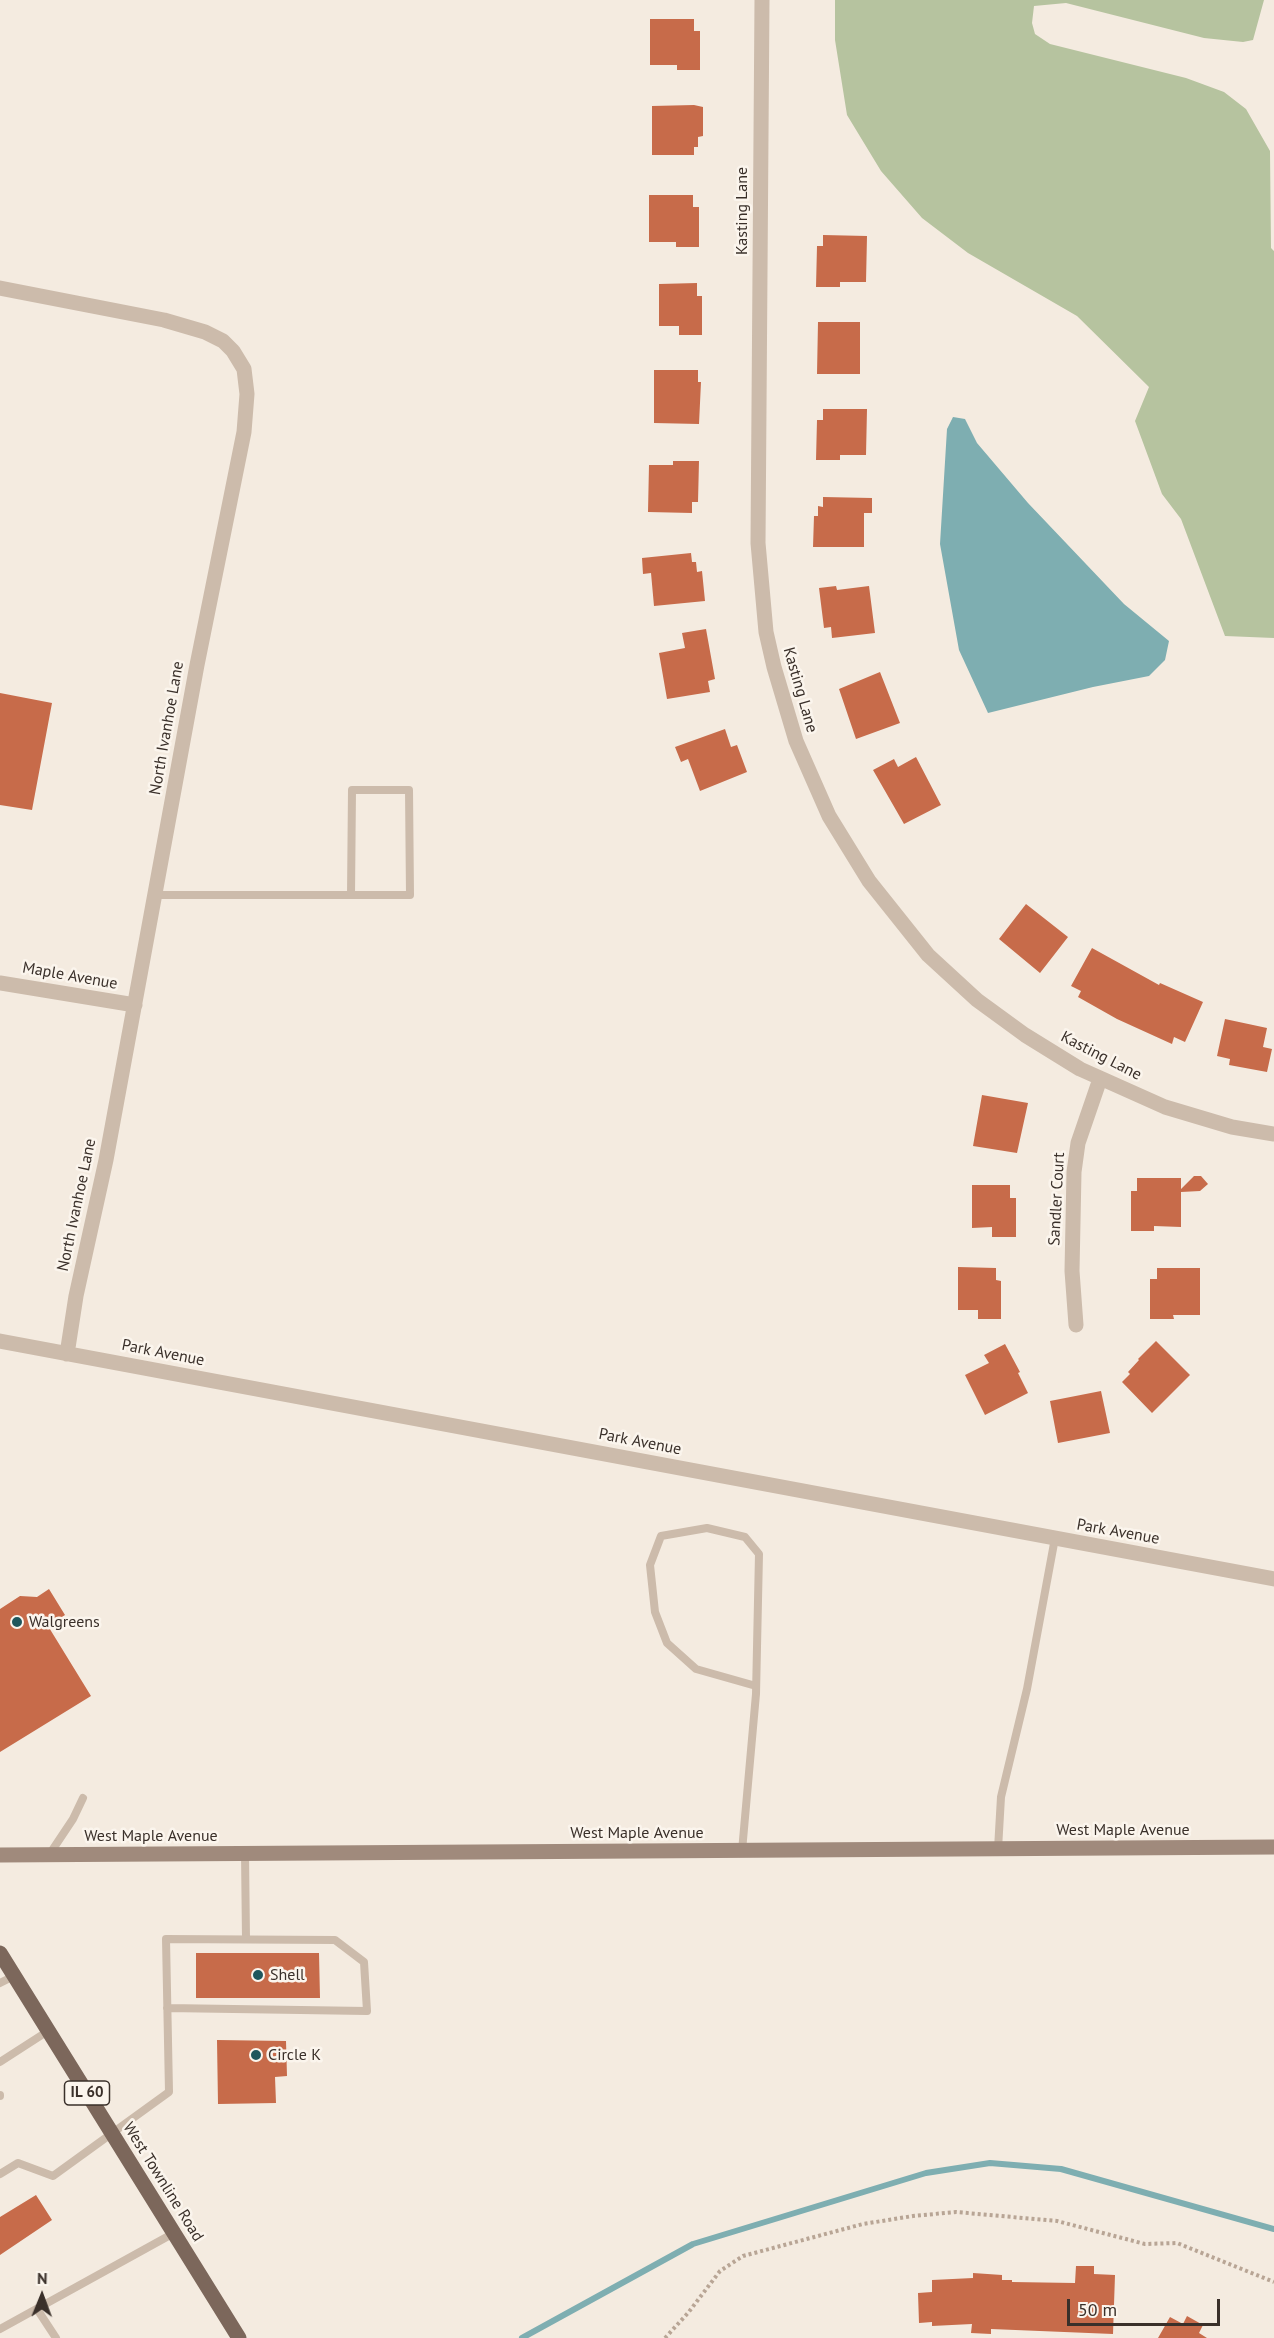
<!DOCTYPE html>
<style>
body{margin:0}
#map{position:relative;width:1274px;height:2338px;overflow:hidden;background:#f4ebe0;font-family:"PT Sans",sans-serif}
canvas{display:block}
.north{position:absolute;left:12px;top:2266px;width:60px;height:60px;-webkit-text-stroke:4px #fbf5ed;paint-order:stroke;rotate:1deg;font-size:16px;font-weight:700;line-height:24px;text-align:center;color:#3a302a}
.north::after{content:'';display:block;margin:auto;width:21px;height:27px;background:#3a302a;clip-path:polygon(50% 0,100% 100%,50% 72%,0 100%)}
.scale{position:absolute;left:1067px;top:2299px;width:153px;height:27px;box-sizing:border-box;border:3px solid #3a302a;border-top:0;padding-left:8px;font-size:18px;line-height:21px;white-space:nowrap;color:#3a302a;-webkit-text-stroke:4px #fbf5ed;paint-order:stroke}
</style>
<div id="map">
<canvas width="1274" height="2338"></canvas>
<div class="north">N</div>
<div class="scale">50 m</div>
</div>
<script>
const g = document.querySelector('canvas').getContext('2d');
g.lineJoin = 'round';
function fillPath(path, color) {
  g.fillStyle = color;
  g.fill(path, 'evenodd');
}
function shape(rows) {
  const path = new Path2D();
  for (const r of rows) {
    path.moveTo(r[0], r[1]);
    for (let i = 2; i < r.length; i += 2) path.lineTo(r[i], r[i + 1]);
  }
  return path;
}
function strokePath(path, color, width, dash) {
  g.strokeStyle = color;
  g.lineWidth = width;
  g.lineCap = dash ? 'butt' : 'round';
  g.setLineDash(dash || []);
  g.stroke(path);
}
function write(font, color, halo, rows, align = 'center') {
  g.font = font + ' "PT Sans",sans-serif';
  g.lineWidth = 5;
  g.setLineDash([]);
  g.textBaseline = 'middle';
  g.strokeStyle = halo;
  g.fillStyle = color;
  for (const [text, x, y, turn = 0] of rows) {
    g.save();
    g.translate(x, y);
    g.rotate((+turn || 0) * Math.PI / 180);
    g.textAlign = isNaN(turn) ? turn : align;
    if (halo) g.strokeText(text, 0, 0);
    g.fillText(text, 0, 0);
    g.restore();
  }
}
const green = shape([
 [835,0,1264,0,1253,40,1243,42,1204,38,1066,3,1034,6,1032,23,1035,34,1050,44,1186,78,1224,92,1246,109,1270,151,1271,248,1274,251,1274,638,1225,636,1181,519,1162,494,1135,421,1149,387,1077,316,968,253,922,218,881,171,847,115,835,40]
]);
const water = shape([
 [953,417,965,419,977,443,1028,503,1124,604,1169,641,1165,660,1149,676,1093,687,988,713,959,650,940,544,947,429]
]);
const stream = shape([
 [522,2338,693,2244,926,2173,990,2163,1061,2169,1274,2229]
]);
const building = shape([
 [650,19,694,19,694,31,700,31,700,70,677,70,677,65,650,65],
 [694,105,703,107,703,136,698,137,698,147,694,147,694,155,652,155,652,106],
 [649,195,693,195,693,207,699,207,699,247,676,247,676,242,649,242],
 [823,235,867,236,866,282,840,282,840,287,816,287,817,246,823,246],
 [697,283,697,296,702,296,702,335,679,335,679,326,659,326,659,284],
 [818,322,860,322,860,374,817,374],
 [654,370,698,370,698,382,701,382,699,424,654,423],
 [823,409,867,409,866,455,840,455,840,460,816,460,817,420,823,420],
 [673,461,699,461,698,502,692,502,692,513,648,512,649,465,673,465],
 [823,497,872,498,872,513,864,513,864,547,813,547,814,516,818,516,818,506,823,507],
 [691,553,692,562,696,562,697,572,702,571,705,601,654,606,651,573,643,574,642,558],
 [836,586,837,590,869,586,875,633,832,638,831,627,824,628,819,588],
 [706,629,715,679,708,681,710,692,667,699,659,653,685,648,682,633],
 [880,672,900,723,856,739,839,689],
 [0,693,52,703,32,810,0,805],
 [725,729,731,747,737,745,747,772,700,791,688,759,681,762,675,747],
 [916,757,941,805,904,824,873,770,894,759,898,767],
 [1026,904,1068,937,1040,973,999,939],
 [1092,948,1159,985,1160,983,1203,1002,1185,1042,1174,1037,1172,1044,1117,1019,1078,997,1081,991,1071,986],
 [1225,1019,1267,1028,1263,1047,1272,1049,1267,1072,1229,1065,1230,1059,1217,1056],
 [982,1095,1028,1103,1017,1153,973,1146],
 [1194,1176,1201,1176,1208,1184,1200,1191,1181,1192,1181,1227,1154,1226,1154,1231,1131,1231,1131,1191,1137,1191,1137,1178,1181,1178,1181,1189],
 [972,1185,1010,1185,1010,1198,1016,1198,1016,1237,992,1237,992,1227,972,1228],
 [958,1267,996,1268,996,1280,1001,1281,1001,1319,978,1319,978,1310,958,1310],
 [1157,1268,1200,1268,1200,1315,1173,1315,1174,1319,1150,1319,1150,1279,1157,1279],
 [1156,1341,1190,1375,1152,1413,1122,1382,1130,1374,1128,1372,1139,1360,1138,1359],
 [1005,1344,1020,1372,1018,1373,1028,1393,985,1415,965,1375,989,1363,984,1355],
 [1101,1391,1110,1433,1058,1443,1050,1401],
 [49,1589,65,1615,48,1626,91,1696,0,1752,0,1609,20,1596,37,1597],
 [196,1953,319,1953,320,1998,196,1998],
 [217,2040,286,2041,287,2076,275,2077,276,2103,218,2104],
 [36,2195,52,2220,0,2255,0,2217],
 [1076,2266,1094,2266,1094,2274,1115,2275,1113,2334,991,2329,991,2334,971,2333,972,2324,932,2326,932,2322,919,2323,918,2293,932,2292,932,2280,973,2278,973,2273,1002,2275,1002,2280,1012,2280,1012,2282,1075,2283],
 [1187,2316,1203,2325,1199,2333,1207,2338,1158,2338,1170,2317,1183,2324]
]);
const path = shape([
 [665,2338,688,2313,720,2271,743,2256,863,2224,913,2216,956,2212,1057,2221,1145,2244,1177,2243,1274,2282]
]);
const lane = shape([
 [155,895,410,895,409,790,352,790,351,895],
 [998,1849,1001,1797,1027,1689,1055,1538],
 [742,1851,756,1694,759,1554,745,1537,707,1528,661,1536,650,1565,655,1612,667,1643,696,1669,756,1686],
 [245,1853,246,1939],
 [49,1855,73,1819,83,1798],
 [0,1983,14,1976],
 [0,2062,48,2031],
 [0,2095,0,2096],
 [0,2174,18,2163,53,2176,169,2092,166,1939,335,1940,364,1962,367,2011,167,2008],
 [37,2309,56,2338],
 [0,2329,174,2233]
]);
const street = shape([
 [762,0,758,543,766,632,774,667,796,741,829,816,869,881,928,955,977,1000,1025,1035,1080,1069,1165,1107,1232,1127,1274,1134],
 [0,288,164,320,205,332,223,341,233,351,244,369,247,394,244,432,197,665,106,1160,76,1296,67,1354],
 [0,983,135,1005],
 [1076,1325,1072,1271,1074,1172,1078,1143,1100,1079],
 [0,1341,1274,1579]
]);
const secondary = shape([
 [0,1855,1274,1847]
]);
const primary = shape([
 [0,1953,239,2338]
]);
const markers = [
 [17,1622,6,"#1f575d"],
 [258,1975,6,"#1f575d"],
 [256,2055,6,"#1f575d"]
];
const shields = [
 [87,2093,45]
];
const shieldNames = [
 ["IL 60",87,2093]
];
const streetNames = [
 ["Kasting Lane",742,211,-90],
 ["Kasting Lane",800,690,74],
 ["North Ivanhoe Lane",167,728,-80],
 ["Maple Avenue",70,976,10],
 ["Kasting Lane",1101,1056,27],
 ["Sandler Court",1057,1199,-87],
 ["North Ivanhoe Lane",77,1205,-78],
 ["Park Avenue",163,1353,11],
 ["Park Avenue",640,1442,11],
 ["Park Avenue",1118,1532,10],
 ["West Maple Avenue",1123,1830],
 ["West Maple Avenue",637,1833],
 ["West Maple Avenue",151,1836],
 ["West Townline Road",163,2182,58]
];
const poiNames = [
 ["Walgreens",29,1622],
 ["Shell",270,1975],
 ["Circle K",268,2055]
];
fillPath(green, '#b6c39f');
fillPath(water, '#7eaeb1');
strokePath(stream, '#7eaeb1', 6);
fillPath(building, '#c76b4a');
strokePath(path, '#b8a595', 4, [3, 3]);
strokePath(lane, '#ccbbab', 8);
strokePath(street, '#ccbbab', 15);
strokePath(secondary, '#a08a7c', 15);
strokePath(primary, '#7c675b', 15);
for (const [x, y, r, color] of markers) {
  const dot = new Path2D();
  dot.arc(x, y, r, 0, 2 * Math.PI);
  g.fillStyle = color;
  g.fill(dot);
  strokePath(dot, '#fbf5ed', 2);
}
for (const [x, y, w] of shields) {
  const box = new Path2D();
  box.roundRect(x - w / 2, y - 12, w, 24, 4.5);
  g.fillStyle = '#fbf5ed';
  g.fill(box);
  strokePath(box, '#3a302a', 1.5);
}
write('bold 15px', '#3a302a', null, shieldNames);
write('16px', '#3a302a', '#fbf5ed', streetNames);
write('16px', '#3a302a', '#fbf5ed', poiNames, 'left');
</script>
